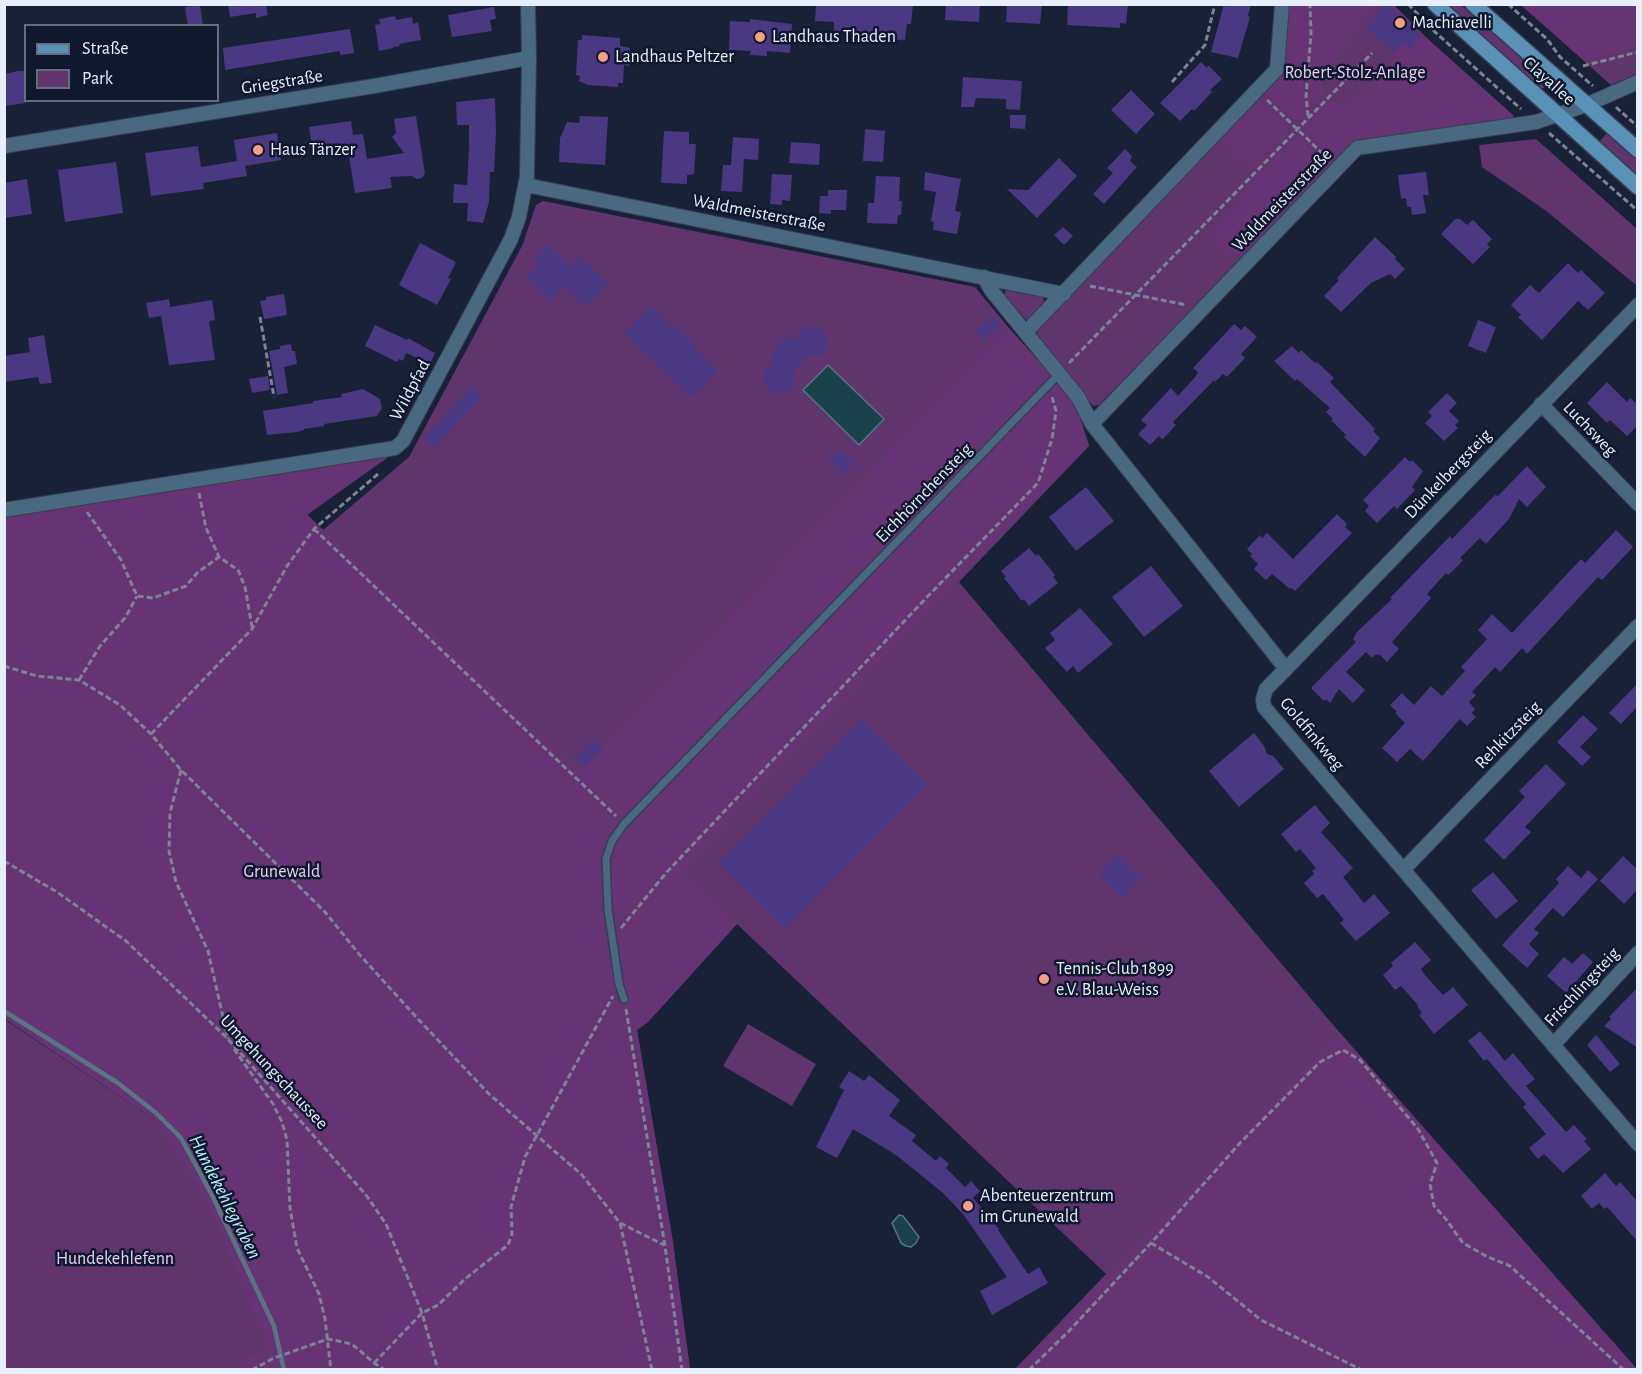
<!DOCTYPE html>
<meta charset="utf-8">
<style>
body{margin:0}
#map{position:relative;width:1642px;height:1374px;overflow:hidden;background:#182136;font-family:"Alegreya Sans",sans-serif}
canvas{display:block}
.frame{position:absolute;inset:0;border:6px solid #e7eefc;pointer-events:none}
.legend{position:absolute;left:24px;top:24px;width:195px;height:78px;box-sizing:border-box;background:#0f182c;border:2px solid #656e7f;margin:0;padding:8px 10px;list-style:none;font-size:18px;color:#e7eefc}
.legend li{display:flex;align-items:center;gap:12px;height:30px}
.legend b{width:30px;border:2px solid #656e7f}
</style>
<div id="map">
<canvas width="1642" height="1374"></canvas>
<div class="frame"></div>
<ul class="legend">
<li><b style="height:8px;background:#5a91b7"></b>Straße</li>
<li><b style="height:16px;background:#60356e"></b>Park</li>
</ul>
</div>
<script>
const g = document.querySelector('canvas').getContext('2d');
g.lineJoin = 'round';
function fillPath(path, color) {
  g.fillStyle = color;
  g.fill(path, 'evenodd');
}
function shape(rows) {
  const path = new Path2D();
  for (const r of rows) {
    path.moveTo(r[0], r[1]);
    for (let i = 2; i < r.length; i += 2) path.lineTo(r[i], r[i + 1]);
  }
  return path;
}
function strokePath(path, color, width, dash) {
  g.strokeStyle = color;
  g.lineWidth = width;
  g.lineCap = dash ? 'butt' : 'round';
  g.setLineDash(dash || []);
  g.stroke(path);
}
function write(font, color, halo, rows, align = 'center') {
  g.font = font + ' "Alegreya Sans",sans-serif';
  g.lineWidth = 5;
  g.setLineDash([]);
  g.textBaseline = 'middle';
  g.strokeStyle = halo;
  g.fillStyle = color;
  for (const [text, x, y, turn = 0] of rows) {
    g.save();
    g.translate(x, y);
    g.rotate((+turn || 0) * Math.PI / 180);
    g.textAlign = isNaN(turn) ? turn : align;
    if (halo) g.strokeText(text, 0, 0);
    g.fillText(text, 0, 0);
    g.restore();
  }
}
const green = shape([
 [1288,5,1394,5,1430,41,1514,116,1503,122,1356,141,1099,405,1093,406,1037,337,1036,330,1284,71],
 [1446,5,1461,5,1552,85,1541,89],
 [1521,5,1637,5,1637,74,1611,85],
 [1607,133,1637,160,1637,178,1599,142],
 [1536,139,1637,229,1638,283,1636,285,1545,210,1482,167,1479,145],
 [543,201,975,287,1009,328,1075,402,1089,446,959,582,1340,1033,1637,1369,1015,1369,1106,1274,737,924,648,1022,637,1030,672,1236,690,1369,5,1369,4,1019,158,1122,5,517,391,455,307,514,323,530,409,457,522,246,536,205],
 [1009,288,1043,296,1044,302,1029,319,1026,320,1005,296,1005,291],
 [748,1024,816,1064,792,1106,723,1066]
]);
const forest = shape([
 [1288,5,1374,5,1361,22,1358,32,1318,80,1326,92,1296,121,1264,92,1284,71],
 [1521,5,1637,5,1637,47,1585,61],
 [1421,37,1430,41,1514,116,1510,121,1503,122,1356,141,1337,160,1305,129,1332,99,1343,109,1396,56,1393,53,1404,43,1410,49],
 [1258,98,1289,129,1251,168,1237,158,1222,136],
 [1297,136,1330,167,1249,251,1240,254,1226,254,1217,248,1213,237,1219,224,1236,207,1258,175],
 [1009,328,1075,402,1089,446,957,580,682,872,737,924,648,1022,637,1030,672,1236,690,1369,228,1369,268,1348,211,1209,158,1122,5,1019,4,517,391,455,307,515,580,772],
 [1340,1033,1637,1369,1015,1369,1037,1349]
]);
const water = shape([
 [828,365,884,419,859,445,803,390,828,365],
 [899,1215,903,1216,919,1237,916,1243,911,1247,906,1246,901,1243,892,1223,899,1215]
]);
const stream = shape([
 [4,1011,118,1083,156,1113,181,1138,212,1195,274,1326,284,1370]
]);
const building = shape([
 [228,4,266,4,268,15,256,18,256,13,230,17],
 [816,4,913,4,911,24,907,24,905,40,880,39,880,33,834,31,834,22,815,21],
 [946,4,980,4,979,22,945,20],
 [1007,4,1042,4,1040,24,1006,22],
 [1068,4,1128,4,1126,24,1120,23,1120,28,1067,25],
 [1224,4,1251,4,1248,16,1250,17,1238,58,1211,52],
 [1385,4,1388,4,1397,14,1399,13,1421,37,1410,49,1404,43,1393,53,1366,27,1377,17,1375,15],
 [200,5,203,26,188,26,185,7],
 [494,7,496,19,490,20,492,31,452,37,448,15],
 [395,16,396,20,412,17,413,24,418,22,421,40,399,44,400,46,393,47,393,48,379,51,375,25,380,24,379,19],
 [750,19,792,24,790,53,767,51,767,56,750,55,751,51,729,50,730,21,750,22],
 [350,29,354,53,340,55,340,51,225,70,223,48],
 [582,35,620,38,620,46,630,48,629,66,624,65,623,83,618,83,618,87,588,85,579,81,580,76,576,75,578,40,582,40],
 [1201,62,1207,68,1208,65,1222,79,1210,90,1212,92,1194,111,1192,109,1180,121,1160,103],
 [18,71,26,71,26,103,4,106,4,74],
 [963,77,1022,81,1020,110,1006,109,1006,99,976,98,974,107,961,107],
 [1131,90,1155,114,1136,134,1111,110],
 [495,98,496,132,494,172,490,172,489,202,483,223,467,221,468,203,453,203,454,184,467,185,469,148,469,125,457,125,456,102],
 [1010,115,1026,115,1025,129,1010,128],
 [416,116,425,174,422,178,417,179,412,176,390,177,392,188,355,193,348,150,327,153,322,158,318,154,313,155,309,127,351,121,353,135,363,134,367,159,404,153,392,137,396,133,394,119],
 [580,116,608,117,605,165,559,162,560,138,567,122,579,123],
 [865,129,885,131,883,162,863,161],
 [664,131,689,132,689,144,696,144,694,174,687,175,687,184,661,183],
 [277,133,281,160,245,166,247,176,203,183,204,189,151,196,145,153,198,146,201,167,237,161,234,140],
 [733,137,759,139,758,160,744,159,742,192,721,191,723,165,731,165],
 [791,142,820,144,819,165,789,163],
 [1125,149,1132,156,1130,161,1137,167,1104,204,1093,194,1113,173,1107,168],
 [1059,158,1077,176,1037,218,1007,189,1028,190],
 [116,162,123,213,65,222,58,170],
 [925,172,961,179,955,211,961,212,957,234,933,230,934,222,931,221,936,192,924,190],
 [1426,172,1429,195,1423,195,1426,213,1412,215,1411,207,1407,207,1406,198,1401,199,1398,175],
 [772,174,792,175,790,201,782,200,782,205,770,204],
 [876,176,900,177,899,201,902,201,901,215,898,215,897,224,867,223,868,203,874,203],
 [27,179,32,214,4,218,4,183],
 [828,190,847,190,846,210,831,210,831,214,819,213,820,196,828,196],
 [1455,219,1460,219,1467,225,1473,220,1492,239,1487,244,1490,247,1473,264,1441,234],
 [1063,227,1073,236,1064,245,1054,235],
 [1375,237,1396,257,1395,259,1405,269,1395,279,1390,274,1371,283,1341,312,1324,296,1339,280,1337,278],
 [420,243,456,262,448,278,451,279,437,305,399,285],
 [547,244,570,266,579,256,609,283,586,307,563,286,550,300,526,277,539,263,534,258],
 [1568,263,1578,273,1581,270,1605,293,1588,310,1578,301,1542,340,1518,317,1521,315,1511,305,1530,285,1539,293],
 [284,294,287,315,264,319,260,301,266,300,266,297],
 [169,299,170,307,212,300,215,320,209,321,215,360,169,365,161,316,149,318,146,303],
 [650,306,676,330,678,328,695,343,692,346,718,370,692,398,624,333],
 [992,316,1001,325,983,341,975,331],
 [1478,320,1496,327,1486,353,1468,346],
 [1234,324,1241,330,1245,326,1257,337,1241,354,1245,358,1227,377,1223,374,1215,382,1214,380,1173,422,1176,425,1162,440,1159,436,1150,445,1138,434,1147,425,1141,420,1171,388,1178,396,1196,376,1198,372,1193,368],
 [375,325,407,340,408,338,435,353,430,364,406,353,403,361,399,359,397,362,365,346],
 [819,327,822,331,826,332,825,335,829,340,824,355,806,357,794,371,793,388,785,393,783,392,778,394,773,391,770,392,768,388,763,385,764,368,775,362,770,355,776,350,775,348,781,341,784,342,787,335,796,340,801,328],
 [44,335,52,383,40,384,38,377,4,382,4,356,30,352,28,338],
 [291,344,292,351,295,351,297,364,284,367,288,393,277,395,269,351,280,349,280,346],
 [1292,346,1299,353,1301,350,1315,363,1317,362,1334,378,1330,382,1375,429,1373,431,1380,438,1365,457,1344,437,1346,435,1331,420,1333,419,1326,412,1330,408,1297,379,1295,381,1274,361],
 [268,376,270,390,252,393,249,379],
 [1607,382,1627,402,1630,398,1638,405,1638,425,1627,436,1610,420,1607,423,1587,403],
 [472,386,483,396,434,448,424,438],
 [363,389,380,399,382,408,377,416,324,424,324,426,304,429,304,430,297,432,267,435,263,411,313,403,313,401,342,397,341,394],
 [1447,393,1457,403,1449,411,1459,421,1455,425,1458,428,1444,441,1425,423,1432,416,1428,412],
 [838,449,854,463,843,474,828,460],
 [1405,457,1410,462,1412,460,1423,471,1412,487,1415,490,1397,509,1394,506,1377,523,1365,511,1369,506,1363,500],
 [1527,466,1546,487,1527,507,1519,499,1509,519,1486,544,1480,538,1460,558,1463,560,1456,568,1448,575,1446,573,1427,594,1431,598,1392,642,1399,649,1387,662,1379,654,1378,656,1376,654,1372,658,1366,652,1346,672,1365,690,1353,703,1339,689,1330,703,1326,699,1324,701,1311,688,1356,642,1353,639,1357,632,1392,599,1390,598,1450,536,1452,539,1489,501,1495,495,1498,496],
 [1086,487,1114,521,1076,551,1049,517],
 [1337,514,1347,524,1345,527,1352,533,1295,591,1292,588,1290,589,1272,574,1266,580,1254,569,1258,564,1250,556,1252,554,1247,549,1260,535,1262,538,1267,533,1293,559],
 [1616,530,1633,547,1602,580,1598,577,1527,654,1522,648,1500,672,1495,667,1472,692,1476,695,1469,702,1475,709,1472,713,1476,717,1467,726,1460,719,1423,761,1410,749,1397,762,1382,748,1405,723,1395,713,1397,712,1390,705,1402,693,1414,705,1431,686,1442,696,1465,671,1461,667,1487,639,1478,630,1492,614,1512,633,1581,559,1585,563],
 [1029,548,1036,556,1038,554,1055,575,1053,577,1058,583,1029,606,1024,599,1022,601,1004,578,1006,577,1001,571],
 [1151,566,1183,606,1144,637,1112,597],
 [1080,608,1113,644,1078,673,1073,666,1067,672,1045,648,1055,640,1050,633],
 [1638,683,1638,706,1621,724,1609,713],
 [1583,715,1598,729,1580,747,1591,757,1582,766,1557,742],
 [861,719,927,784,785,929,718,863],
 [1254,733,1264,746,1267,754,1273,756,1284,769,1239,807,1209,771],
 [595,739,603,747,584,767,575,759],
 [1546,764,1566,784,1525,827,1531,832,1504,860,1484,840,1525,797,1519,791],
 [1315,805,1330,823,1321,832,1353,868,1343,877,1364,903,1374,894,1390,913,1356,941,1340,923,1344,920,1323,894,1317,898,1304,883,1314,874,1312,871,1316,868,1300,849,1296,852,1281,834],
 [1117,855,1141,877,1123,898,1099,875],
 [1623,856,1638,870,1638,889,1624,904,1600,881],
 [1568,866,1581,878,1588,870,1598,879,1563,917,1553,908,1534,929,1539,933,1529,944,1539,954,1527,968,1502,945,1559,883,1556,879],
 [1493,872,1518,901,1496,919,1471,890],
 [1415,942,1431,960,1421,969,1425,975,1443,995,1453,987,1468,1005,1434,1034,1419,1015,1422,1013,1417,1006,1418,1005,1401,986,1395,990,1383,975,1393,966,1391,963],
 [1583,953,1593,962,1566,993,1547,976,1564,957,1572,964],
 [1638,987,1638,1048,1604,1026,1611,1019,1609,1017],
 [1480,1031,1505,1061,1513,1053,1535,1079,1526,1086,1566,1132,1574,1125,1587,1139,1584,1141,1591,1149,1563,1173,1544,1154,1538,1159,1529,1148,1546,1134,1523,1107,1526,1104,1511,1087,1487,1059,1484,1061,1468,1041],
 [1596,1035,1620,1064,1610,1072,1587,1045],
 [849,1071,864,1081,869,1075,900,1100,889,1116,916,1135,912,1141,936,1161,940,1156,949,1164,946,1168,965,1187,971,1181,980,1191,973,1198,999,1229,998,1230,1028,1274,1039,1267,1048,1283,992,1315,980,1291,1007,1277,963,1214,943,1193,896,1155,853,1129,837,1158,816,1147,844,1090,839,1087],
 [1605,1173,1616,1186,1620,1182,1638,1202,1638,1242,1607,1207,1604,1209,1599,1203,1592,1209,1581,1196]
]);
const path = shape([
 [1408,4,1435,32,1521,109],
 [1508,4,1547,39,1560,57,1593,86],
 [1583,66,1638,52],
 [1172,82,1205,45,1215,4],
 [1267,100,1327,158],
 [1616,107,1638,127],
 [1308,116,1306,96,1311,34,1310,4],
 [1549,133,1638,211],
 [1090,286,1187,305],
 [260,317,274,397],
 [1069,363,1372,53],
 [199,493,206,528,219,557,238,570,245,587,252,627],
 [87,512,121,560,137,596,153,598,186,586,197,573,219,557],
 [314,529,616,816],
 [4,666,37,676,79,680,120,705,151,734,181,770,325,912,359,954,417,1018,489,1094,582,1175,620,1223,652,1370],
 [79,680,100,646,125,618,137,596],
 [151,734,252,629,287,566,314,529,378,474],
 [181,770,170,813,169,851,176,882,208,951,228,1039],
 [4,861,57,892,126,941,228,1039,366,1195,386,1224,399,1256,422,1313,438,1370],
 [621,928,666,873,929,595,1038,483,1052,439,1056,411,1052,397],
 [626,1009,665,1246,682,1370],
 [234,1049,273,1104,282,1122,287,1140,290,1208,297,1248,319,1294,325,1319,331,1370],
 [620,1223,664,1245],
 [1151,1243,1208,1277,1261,1320,1362,1370],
 [374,1363,422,1313,438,1305,465,1279,508,1245,512,1234,511,1207,525,1157,613,996],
 [252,1370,274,1358,328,1339,352,1344,374,1363,385,1370],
 [1029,1370,1069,1331,1151,1243,1241,1142,1320,1062,1343,1050,1360,1060,1418,1129,1437,1163,1430,1184,1434,1206,1445,1218,1463,1243,1486,1256,1510,1266,1624,1370]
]);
const lane = shape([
 [624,999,619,984,608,909,606,859,612,841,624,824,1059,374]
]);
const street = shape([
 [4,146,374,86,529,58],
 [526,185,1064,294],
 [984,277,991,290,1078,397,1092,424,1286,669,1266,689,1263,699,1264,707,1638,1144],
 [1026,332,1277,69,1282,4],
 [1541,404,1638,504],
 [1092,424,1357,148,1536,122,1586,105,1638,82],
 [4,510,395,448,403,441,511,239,519,217,527,176,529,58,528,4],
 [1286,669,1638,305],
 [1404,869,1638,626],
 [1553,1045,1638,953]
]);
const secondary = shape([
 [1435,4,1638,187],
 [1473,4,1638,150]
]);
const markers = [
 [1400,23,6,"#f49e88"],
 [760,37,6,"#f49e88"],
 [603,57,6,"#f49e88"],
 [258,150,6,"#f49e88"],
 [1044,979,6,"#f49e88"],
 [968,1206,6,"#f49e88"]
];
const poiNames = [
 ["Machiavelli",1412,23],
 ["Landhaus Thaden",772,37],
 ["Landhaus Peltzer",615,57],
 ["Haus Tänzer",270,150],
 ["Tennis-Club 1899",1056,969],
 ["e.V. Blau-Weiss",1056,990],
 ["Abenteuerzentrum",980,1196],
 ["im Grunewald",980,1217]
];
const parkNames = [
 ["Robert-Stolz-Anlage",1355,73],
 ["Grunewald",282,872],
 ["Hundekehlefenn",115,1259]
];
const streetNames = [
 ["Clayallee",1549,81,42],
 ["Griegstraße",282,82,-9],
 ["Waldmeisterstraße",1282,200,-46],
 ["Waldmeisterstraße",759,213,11],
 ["Wildpfad",410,390,-62],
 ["Luchsweg",1590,429,46],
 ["Dünkelbergsteig",1448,474,-46],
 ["Eichhörnchensteig",924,493,-46],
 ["Goldfinkweg",1312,734,50],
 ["Rehkitzsteig",1508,735,-46],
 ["Frischlingsteig",1582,987,-47],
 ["Umgehungschaussee",274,1072,47]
];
const waterNames = [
 ["Hundekehlegraben",225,1197,63]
];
fillPath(green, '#60356e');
fillPath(forest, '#663375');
fillPath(water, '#19424b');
strokePath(water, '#577680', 1.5);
strokePath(stream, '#577680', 4.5);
fillPath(building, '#4b3882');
strokePath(lane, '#353e52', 10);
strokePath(street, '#353e52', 16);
strokePath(secondary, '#353e52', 18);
strokePath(path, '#7c8496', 3, [6, 3]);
strokePath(lane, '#486980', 7);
strokePath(street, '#486980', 14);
strokePath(secondary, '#5a91b7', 15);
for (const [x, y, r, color] of markers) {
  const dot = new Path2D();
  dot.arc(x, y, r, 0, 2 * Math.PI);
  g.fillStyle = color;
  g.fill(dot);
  strokePath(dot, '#0f182c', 2);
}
write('18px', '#e7eefc', '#0f182c', poiNames, 'left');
write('18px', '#ecd0f6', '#0f182c', parkNames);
write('18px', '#e7eefc', '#0f182c', streetNames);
write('italic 20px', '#b7effd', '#0f182c', waterNames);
</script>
